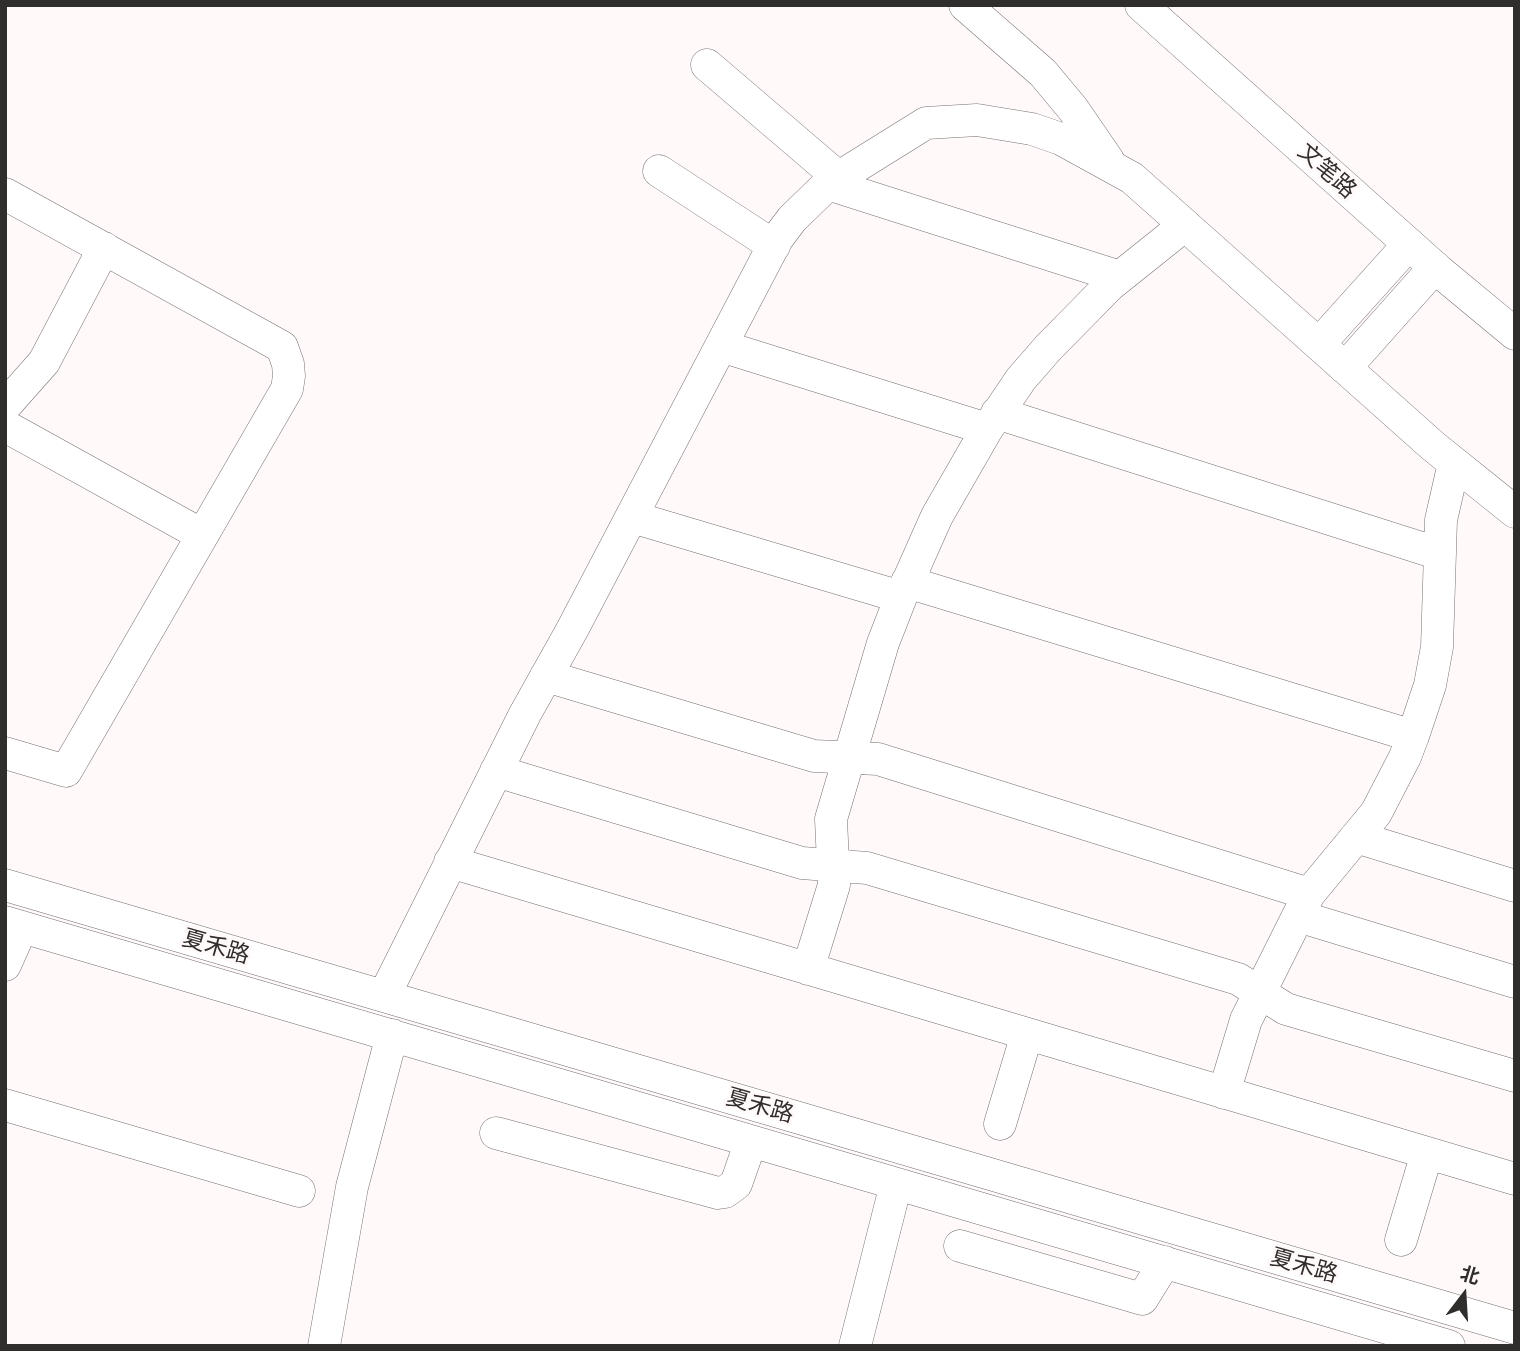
<!DOCTYPE html>
<meta charset="utf-8">
<style>
body{margin:0}
#map{position:relative;width:1520px;height:1351px;overflow:hidden;background:#fff9fa;font-family:"Public Sans","Noto Sans SC",sans-serif}
canvas{display:block}
.frame{position:absolute;inset:0;border:7px solid #302d2d;pointer-events:none}
.north{position:absolute;left:1429px;top:1260px;width:70px;height:70px;-webkit-text-stroke:5px #fff9fa;paint-order:stroke;rotate:17deg;font-size:19px;font-weight:700;line-height:28px;text-align:center;color:#302d2d}
.north::after{content:'';display:block;margin:auto;width:24px;height:32px;background:#302d2d;clip-path:polygon(50% 0,100% 100%,50% 72%,0 100%)}
</style>
<div id="map">
<canvas width="1520" height="1351"></canvas>
<div class="frame"></div>
<div class="north">北</div>
</div>
<script>
const g = document.querySelector('canvas').getContext('2d');
g.lineJoin = 'round';
function shape(rows) {
  const path = new Path2D();
  for (const r of rows) {
    path.moveTo(r[0], r[1]);
    for (let i = 2; i < r.length; i += 2) path.lineTo(r[i], r[i + 1]);
  }
  return path;
}
function strokePath(path, color, width, dash) {
  g.strokeStyle = color;
  g.lineWidth = width;
  g.lineCap = dash ? 'butt' : 'round';
  g.setLineDash(dash || []);
  g.stroke(path);
}
function write(font, color, halo, rows, align = 'center') {
  g.font = font + ' "Public Sans","Noto Sans SC",sans-serif';
  g.lineWidth = 6;
  g.setLineDash([]);
  g.textBaseline = 'middle';
  g.strokeStyle = halo;
  g.fillStyle = color;
  for (const [text, x, y, turn = 0] of rows) {
    g.save();
    g.translate(x, y);
    g.rotate((+turn || 0) * Math.PI / 180);
    g.textAlign = isNaN(turn) ? turn : align;
    if (halo) g.strokeText(text, 0, 0);
    g.fillText(text, 0, 0);
    g.restore();
  }
}
const minor = shape([
 [965,5,1043,73,1073,109,1108,160],
 [1141,5,1439,271,1515,334],
 [707,65,838,177],
 [659,171,774,246],
 [828,184,1120,277],
 [5,194,282,347,288,364,289,376,287,389,66,771,5,753],
 [1319,344,1409,244],
 [721,346,987,429],
 [1345,368,1435,267],
 [5,406,44,362,104,248],
 [997,413,1440,554],
 [5,426,202,535],
 [632,517,901,597],
 [907,582,1413,736],
 [546,676,814,756,878,759,1309,894],
 [496,771,802,863,867,868,1238,979,1286,1009,1515,1076],
 [1356,837,1515,886],
 [450,862,1515,1179],
 [5,885,1515,1328],
 [1298,916,1515,982],
 [5,922,1449,1346],
 [5,965,22,927],
 [808,969,834,885,831,819,883,643,901,597,937,516,987,429,1021,379,1048,348,1110,285,1185,225],
 [384,996,525,714,572,630,777,239,792,219,828,184,926,123,977,120,1032,129,1061,139,1132,178,1433,446,1515,512],
 [1224,1093,1246,1020,1309,894,1376,813,1405,757,1413,736,1430,685,1437,647,1441,520,1454,463],
 [5,1105,299,1191],
 [1000,1124,1027,1034],
 [496,1133,718,1193,725,1192,736,1184,751,1141],
 [1401,1240,1427,1153],
 [960,1246,1142,1299,1165,1262],
 [324,1346,352,1187,392,1035],
 [855,1346,896,1184]
]);
const streetNames = [
 ["文笔路",1327,171,42],
 ["夏禾路",216,947,16],
 ["夏禾路",760,1106,16],
 ["夏禾路",1304,1266,16]
];
strokePath(minor, '#787173', 33);
strokePath(minor, '#fff', 32);
write('23px', '#302d2d', '#fff9fa', streetNames);
</script>
